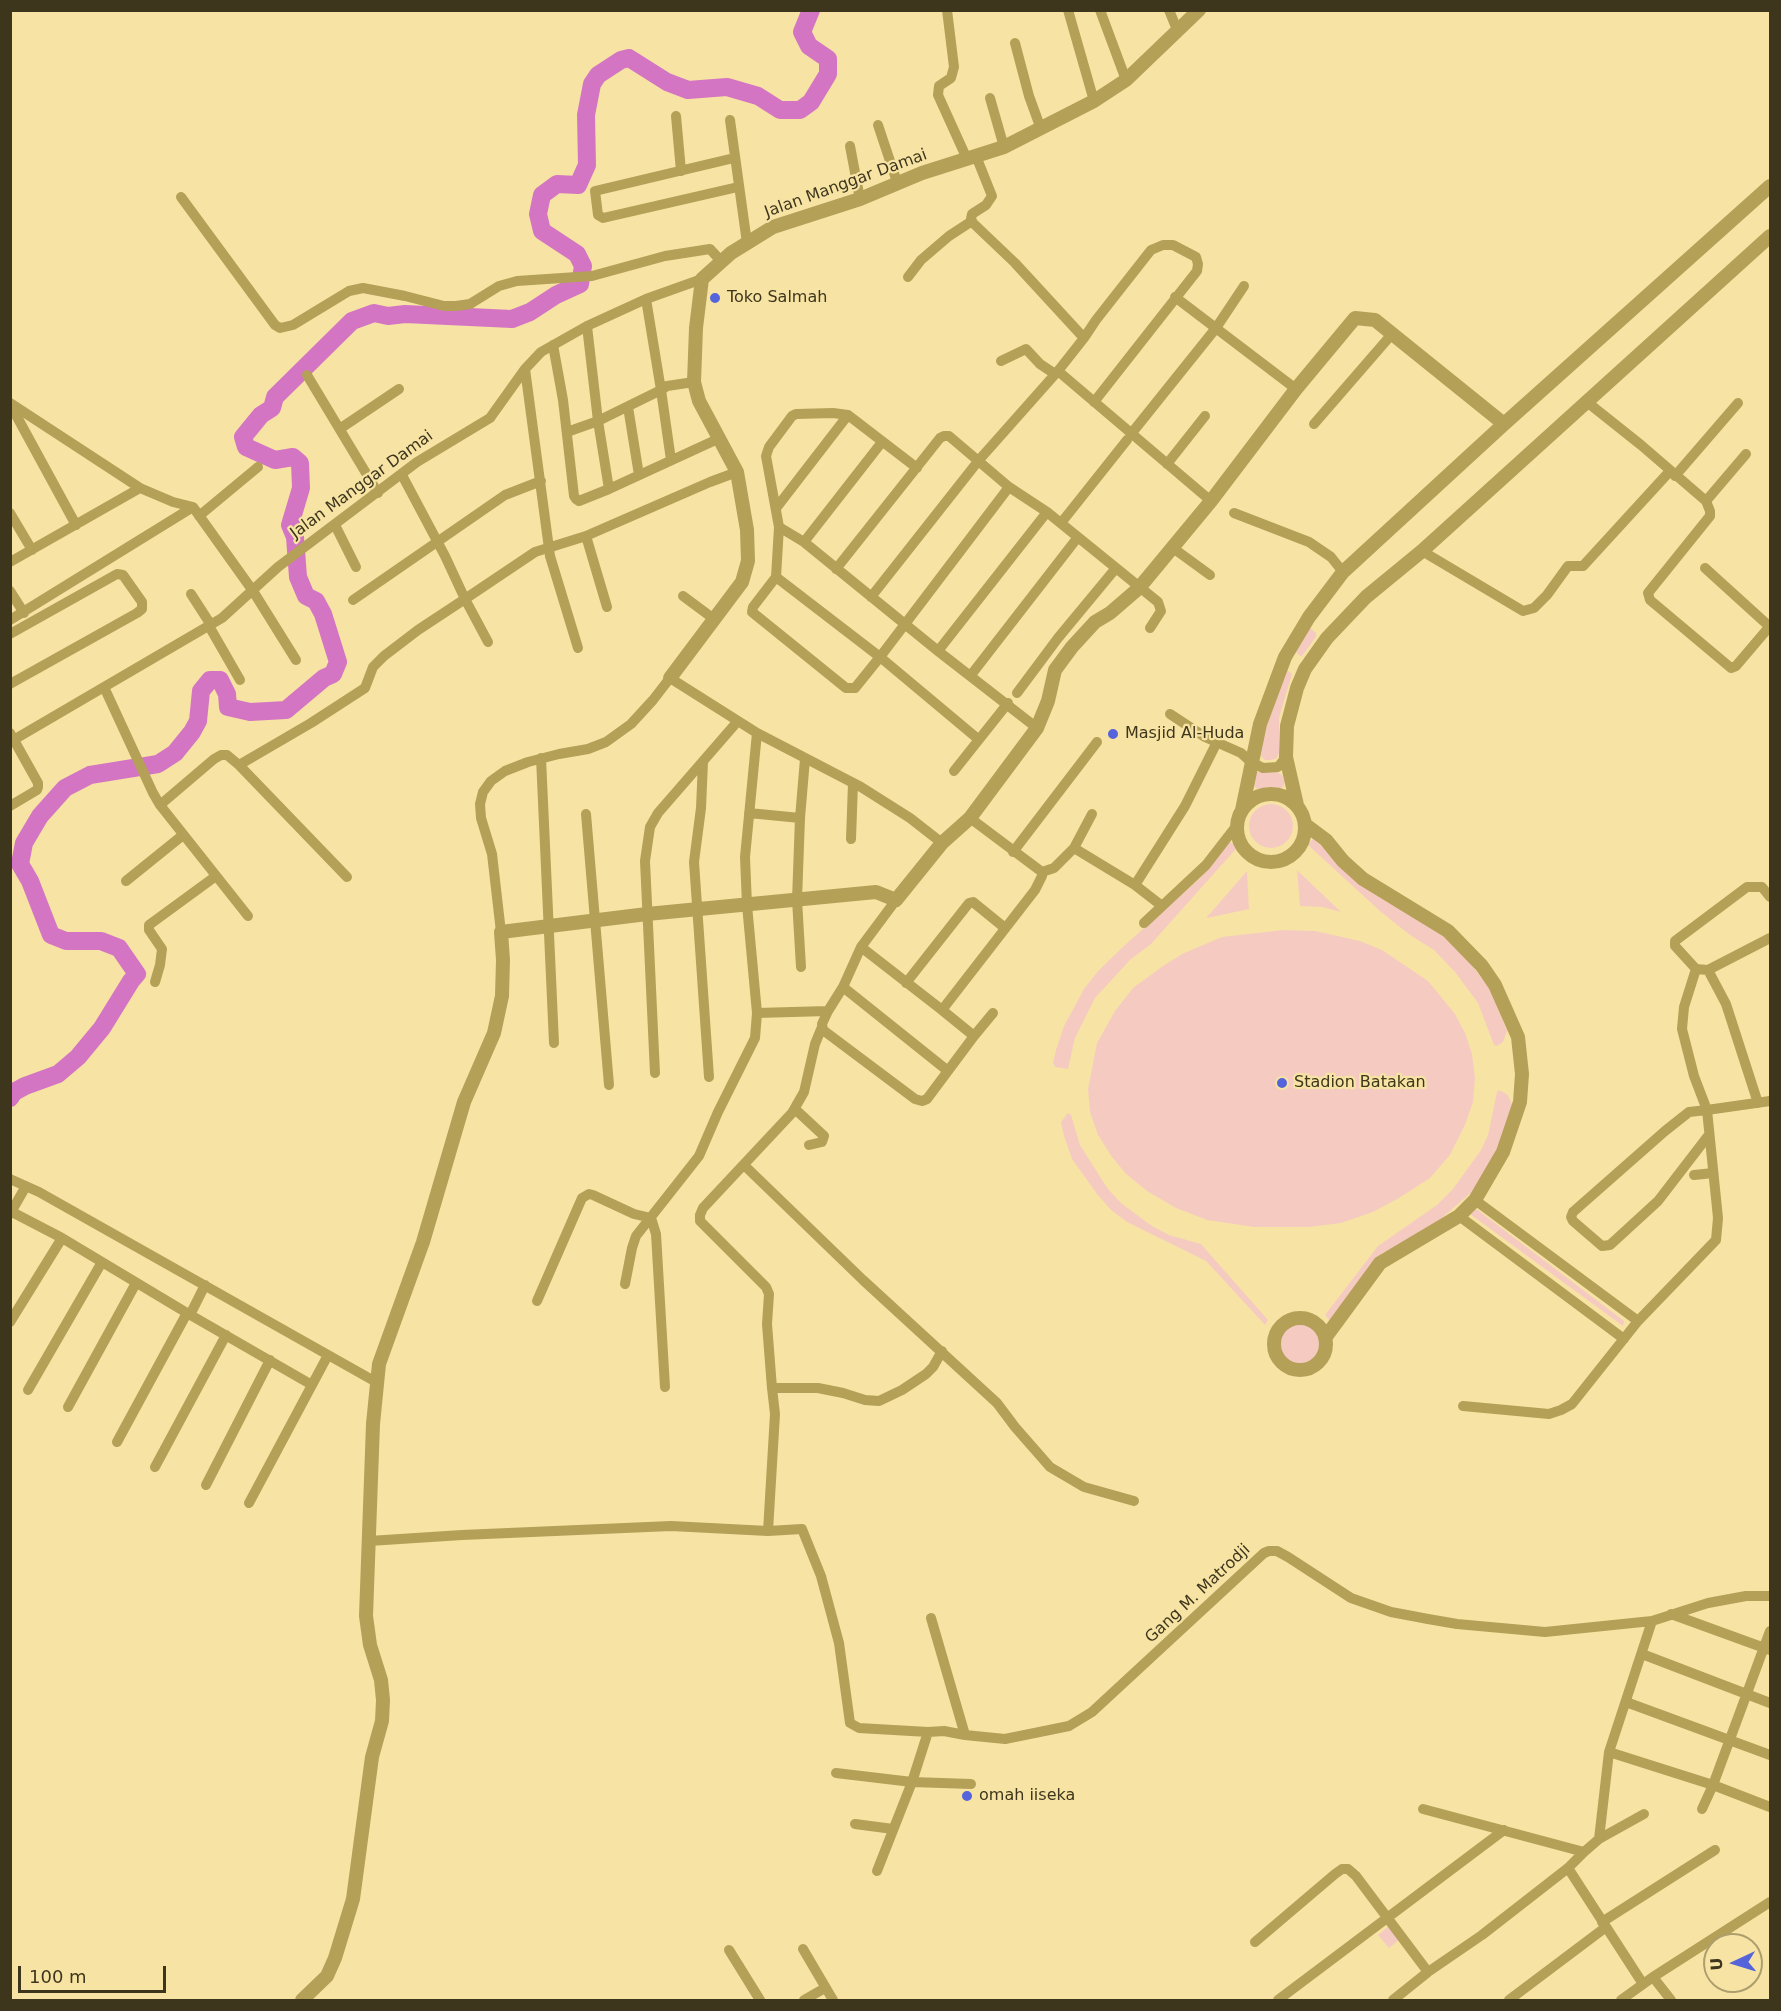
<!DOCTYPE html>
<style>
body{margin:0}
#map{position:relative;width:1781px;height:2011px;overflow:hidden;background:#f7e4a4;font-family:"DejaVu Sans",sans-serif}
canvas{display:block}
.frame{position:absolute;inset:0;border:12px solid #3e361c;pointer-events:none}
.north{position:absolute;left:1703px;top:1933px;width:60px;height:60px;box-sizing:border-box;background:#f7e4a4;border:2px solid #ad9e6e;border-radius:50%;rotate:266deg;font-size:16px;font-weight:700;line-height:24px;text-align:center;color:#3e361c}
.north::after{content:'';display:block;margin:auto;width:21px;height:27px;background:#5564da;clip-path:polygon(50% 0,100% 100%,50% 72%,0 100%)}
.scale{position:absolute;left:18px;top:1966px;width:148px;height:27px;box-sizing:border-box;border:3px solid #3e361c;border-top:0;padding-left:8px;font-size:18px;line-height:21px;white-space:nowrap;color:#3e361c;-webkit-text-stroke:4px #f7e4a4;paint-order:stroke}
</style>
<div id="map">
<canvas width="1781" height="2011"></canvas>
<div class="frame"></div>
<div class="north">U</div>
<div class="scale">100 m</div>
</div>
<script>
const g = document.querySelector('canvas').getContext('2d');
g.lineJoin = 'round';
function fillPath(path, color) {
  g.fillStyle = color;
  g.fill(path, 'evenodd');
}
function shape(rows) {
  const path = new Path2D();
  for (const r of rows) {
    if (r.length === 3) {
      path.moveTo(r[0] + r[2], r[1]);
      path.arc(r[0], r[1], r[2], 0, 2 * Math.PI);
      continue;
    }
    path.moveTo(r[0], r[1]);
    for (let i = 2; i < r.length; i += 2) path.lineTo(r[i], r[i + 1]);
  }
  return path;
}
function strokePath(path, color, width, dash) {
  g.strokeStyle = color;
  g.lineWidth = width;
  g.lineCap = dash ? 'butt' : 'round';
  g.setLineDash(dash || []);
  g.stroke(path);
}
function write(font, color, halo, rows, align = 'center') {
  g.font = font + ' "DejaVu Sans",sans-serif';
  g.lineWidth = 4.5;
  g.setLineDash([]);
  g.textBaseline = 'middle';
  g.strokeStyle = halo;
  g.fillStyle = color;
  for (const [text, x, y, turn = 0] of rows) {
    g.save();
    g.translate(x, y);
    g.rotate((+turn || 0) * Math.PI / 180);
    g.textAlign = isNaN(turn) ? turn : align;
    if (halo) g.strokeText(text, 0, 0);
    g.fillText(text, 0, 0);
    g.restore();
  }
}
const green = shape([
 [1310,628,1316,633,1316,637,1302,656,1300,656,1296,652],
 [1286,669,1292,674,1279,718,1279,753,1277,758,1271,760,1265,760,1261,756,1259,750,1267,717],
 [1261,770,1276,771,1282,775,1285,782,1283,787,1279,789,1267,787,1262,790,1257,789,1254,786,1256,773],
 [1271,826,22],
 [1313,838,1357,880,1387,902,1400,907,1443,936,1470,963,1490,989,1507,1031,1503,1042,1497,1046,1494,1045,1478,1003,1455,972,1434,950,1410,935,1381,912,1308,845],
 [1230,842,1236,846,1236,849,1151,944,1130,960,1095,998,1075,1038,1068,1069,1055,1067,1053,1063,1056,1050,1064,1026,1084,989,1098,971,1125,945,1199,879],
 [1297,870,1298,871,1341,912,1322,907,1300,906],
 [1247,871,1249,909,1207,918,1207,917],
 [1283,930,1315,931,1360,941,1382,950,1428,981,1455,1014,1465,1033,1472,1054,1475,1078,1473,1102,1465,1125,1450,1155,1430,1178,1399,1198,1373,1212,1341,1223,1309,1227,1254,1227,1207,1220,1176,1208,1147,1191,1126,1174,1112,1157,1098,1135,1090,1112,1088,1089,1097,1043,1115,1011,1133,988,1163,966,1182,954,1222,937],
 [1499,1090,1508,1095,1512,1105,1498,1149,1473,1191,1436,1223,1406,1242,1382,1253,1330,1321,1325,1315,1378,1246,1437,1205,1453,1189,1481,1150,1488,1135,1497,1092],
 [1068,1113,1071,1115,1080,1145,1108,1189,1121,1203,1152,1226,1169,1235,1201,1244,1268,1320,1265,1325,1206,1261,1127,1222,1111,1210,1097,1194,1072,1159,1064,1136,1061,1122],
 [1475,1208,1624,1321,1623,1326,1470,1214],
 [1301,1344,22],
 [1390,1925,1401,1938,1389,1948,1378,1935]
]);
const river = shape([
 [10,1098,14,1092,25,1086,58,1074,78,1057,102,1028,131,981,137,974,119,948,101,941,66,941,51,935,30,881,20,864,24,843,40,816,65,788,90,775,158,764,175,753,192,732,198,721,201,691,210,680,220,680,227,694,228,707,250,712,286,710,324,678,333,674,338,662,323,614,316,601,306,596,298,577,295,537,290,525,301,488,300,463,293,457,275,460,246,447,243,437,261,415,272,408,275,397,352,321,374,313,388,316,405,314,512,319,530,312,556,295,580,284,583,266,577,254,542,231,538,214,542,195,557,184,578,185,587,165,586,115,592,84,598,75,621,60,629,58,667,82,688,90,727,87,758,96,780,110,800,110,811,102,828,74,828,59,809,46,802,32,811,10]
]);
const minor = shape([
 [947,10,954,67,951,78,939,86,938,95,967,159],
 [1068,10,1094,101],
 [1100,10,1126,80],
 [1169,10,1178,32],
 [1015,43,1029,96,1041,129],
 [990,98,1004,147],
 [676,116,681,171],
 [730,120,747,243],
 [878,125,897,182],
 [850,146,860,199],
 [976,156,992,196,986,205,972,214,971,219,973,223,1015,263,1084,338,1058,371,1211,501],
 [734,158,595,191,598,215,603,218,738,187],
 [181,197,275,325,280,328,293,325,349,291,363,288,405,296,444,306,456,306,470,304,499,286,517,281,592,276,665,256,710,249,721,261],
 [908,277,921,260,949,236,972,221],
 [1175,297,1296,389],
 [646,299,661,390,667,386,694,382],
 [587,326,598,421,661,390,671,460],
 [1084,338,1096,320,1151,250,1163,245,1173,245,1196,257,1198,264,1197,271,1094,402],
 [553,345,563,400,574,496,576,499,579,501,609,489,720,438],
 [1001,361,1026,349,1040,364,1055,374],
 [525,369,550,556,578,648],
 [307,375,378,493],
 [1587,402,1641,445,1706,501,1710,511,1710,516,1648,593,1650,600,1731,668,1736,666,1770,626],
 [10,403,140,488,173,502,193,507,253,591,296,660],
 [10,404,76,525],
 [628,407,639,475],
 [1314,424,1392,334],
 [341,428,399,389],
 [567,432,598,421,609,489],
 [1131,434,1216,328,1244,286],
 [1167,464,1205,416],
 [917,468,848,415,833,413,796,414,792,416,769,447,766,456,779,527,776,577,753,607,752,612,846,688,855,688,880,657,1009,487],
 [1675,476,1738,403],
 [1706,501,1746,454],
 [777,507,848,415],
 [10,513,32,550],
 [1234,513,1309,542,1331,557,1343,572],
 [199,516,258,467],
 [1061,523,1127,440],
 [335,525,356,567],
 [779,527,804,542,938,651,1037,728],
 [586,536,607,607],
 [804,542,882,442],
 [1173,548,1210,575],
 [1422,551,1523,611,1534,608,1547,595,1568,566,1583,566,1670,471],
 [10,562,140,488],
 [1705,568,1770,627],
 [836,569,940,438,944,436,949,436,1009,487,1047,512,1158,602,1161,611,1150,628],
 [776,577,880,657,978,739],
 [10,591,24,613],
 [191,594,211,625],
 [683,596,714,619],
 [871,597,979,460,1058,371],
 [353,600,505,495,541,481],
 [10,620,193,507],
 [209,626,240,680],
 [10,634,117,574,123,575,142,602,142,609,137,613,10,684],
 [488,642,465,599,535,552,586,536,710,482,737,472],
 [938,651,1047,512],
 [971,675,1078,537],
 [104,687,153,793,160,805,248,916],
 [1017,693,1058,638,1116,568],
 [1170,714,1205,737,1241,753,1251,762,1263,768,1278,767,1286,757],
 [10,733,38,783,38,787,37,790,10,806],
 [10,742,222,618,278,567,417,462,490,418,525,369,541,352,587,326,646,299,702,279],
 [541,758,554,1043],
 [703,762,701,808,694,862,709,1077],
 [239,765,311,723,365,688,373,667,384,656,418,630,465,599,445,556,402,475],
 [954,771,1008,703],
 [160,805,214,759,221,755,227,755,239,765,347,877],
 [749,813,800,818],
 [586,814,609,1085],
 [851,839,853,783],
 [1074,848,1135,885,1162,906],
 [1013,852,1097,742],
 [1042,872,1054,868,1074,848,1092,814],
 [126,881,183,835],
 [1135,885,1185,806,1217,742],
 [896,900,861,947,843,987,948,1071],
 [1144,923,1206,865,1237,825],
 [501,932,492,854,481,818,480,804,483,792,491,781,505,771,528,762,559,754,588,749,606,742,631,724,653,700,670,678,757,733,861,787,910,818,942,843],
 [861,947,942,1010],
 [801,967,797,900,800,818,805,759],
 [1696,969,1684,1007,1682,1029,1694,1076,1707,1110,1689,1112,1665,1131,1573,1212,1571,1217,1573,1221,1602,1246,1610,1245,1658,1201,1708,1136],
 [1708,970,1770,938],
 [155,982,160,965,162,949,149,930,149,925,216,876],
 [906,983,969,903,973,902,1005,928],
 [843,987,828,1011,822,1024,823,1030,915,1099,922,1101,927,1099,974,1036,942,1010,1035,890,1042,876,1042,872,970,818],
 [757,1013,828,1011],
 [822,1027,815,1044,804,1092,792,1113,703,1208,700,1215,700,1221,766,1287,769,1294,767,1324,772,1388,818,1388,843,1393,865,1400,879,1401,902,1390,926,1374,933,1367,942,1351],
 [974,1036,993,1013],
 [655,1073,645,861,650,827,658,813,737,722],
 [1758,1103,1726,1004,1708,970,1696,969,1675,946,1675,941,1747,887,1762,887,1770,897],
 [795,1109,824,1136,822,1142,809,1145],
 [745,1166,863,1280,997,1403,1015,1427,1050,1467,1084,1487,1134,1501],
 [1694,1175,1713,1173],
 [10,1179,39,1192,376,1382],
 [1475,1200,1638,1321],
 [12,1212,62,1238,187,1313,312,1385],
 [10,1214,26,1186],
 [1459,1216,1624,1339],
 [651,1218,656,1234,665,1387],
 [625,1284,632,1248,636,1236,699,1156,718,1112,755,1038,757,1013,747,905,745,857,757,733],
 [537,1301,582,1198,589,1194,593,1195,634,1214,651,1218],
 [190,1315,205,1285],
 [10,1322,62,1238],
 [772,1388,775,1414,768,1531,802,1529,821,1576,839,1643,850,1723,859,1728,928,1732],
 [28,1390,102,1262],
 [1463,1406,1549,1414,1561,1410,1572,1404,1638,1321,1716,1240,1718,1218,1707,1110,1770,1101],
 [68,1407,136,1283],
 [117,1442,187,1313],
 [155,1467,226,1335],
 [206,1485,270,1360],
 [249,1503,328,1355],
 [369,1541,462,1535,671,1526,768,1531],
 [1671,1614,1770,1650],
 [931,1618,965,1735,1005,1739,1069,1726,1092,1712,1264,1553,1269,1551,1277,1551,1288,1557,1351,1598,1391,1612,1428,1619,1457,1624,1545,1632,1652,1621],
 [1642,1654,1770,1703],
 [1626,1702,1770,1755],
 [1609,1752,1713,1785,1770,1807],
 [836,1773,912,1782,971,1784],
 [1423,1809,1584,1852,1599,1839,1609,1752,1652,1621,1708,1603,1746,1596,1770,1596],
 [1702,1809,1713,1785,1770,1631],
 [855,1824,893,1829],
 [1599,1839,1644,1814],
 [1568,1868,1643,1984],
 [877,1871,912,1782,928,1732,944,1731,965,1735],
 [1602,1922,1715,1850],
 [1255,1942,1335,1874,1342,1869,1348,1869,1356,1876,1428,1972],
 [803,1949,833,2000],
 [729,1950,760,2000],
 [1653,1977,1671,2000],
 [804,2000,825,1988],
 [1278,2000,1504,1830],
 [1393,2000,1428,1972,1482,1935,1568,1868,1584,1852],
 [1509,2000,1606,1927],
 [1621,2000,1653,1977,1770,1902]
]);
const tertiary = shape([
 [670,678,742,582,748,561,747,530,737,472,699,401,694,382,696,328,702,279,731,253,773,227,860,199,922,173,1004,147,1094,101,1126,80,1199,10],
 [1271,828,34],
 [1297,805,1286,757,1287,726,1297,688,1305,669,1327,638,1366,597,1422,551,1770,236],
 [1242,810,1260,724,1285,657,1309,617,1343,572,1504,424,1770,186],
 [1306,825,1326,840,1343,861,1363,879,1448,931,1482,966,1495,985,1518,1037,1522,1074,1520,1102,1503,1152,1475,1200,1459,1216,1380,1263,1325,1338],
 [1300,1344,26],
 [302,2000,327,1976,335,1958,353,1899,372,1757,382,1721,383,1700,381,1680,370,1645,366,1616,373,1424,379,1364,423,1242,464,1102,494,1033,502,996,503,960,501,932,647,914,876,892,896,900,942,843,970,818,1037,728,1048,701,1055,670,1072,647,1095,622,1110,613,1139,588,1211,501,1296,389,1355,318,1375,320,1504,424]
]);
const markers = [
 [715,298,6,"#5564da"],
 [1113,734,6,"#5564da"],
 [1282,1083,6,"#5564da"],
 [967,1796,6,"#5564da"]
];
const streetNames = [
 ["Jalan Manggar Damai",846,184,-20],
 ["Jalan Manggar Damai",362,485,-36],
 ["Gang M. Matrodji",1198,1594,-43]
];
const poiNames = [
 ["Toko Salmah",727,298],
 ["Masjid Al-Huda",1125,734],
 ["Stadion Batakan",1294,1083],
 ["omah iiseka",979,1796]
];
fillPath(green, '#f5cbc1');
strokePath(river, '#d475c4', 18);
strokePath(minor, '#b4a057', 10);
strokePath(tertiary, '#b4a057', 14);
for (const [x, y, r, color] of markers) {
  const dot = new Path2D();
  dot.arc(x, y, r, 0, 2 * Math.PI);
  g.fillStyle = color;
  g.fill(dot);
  strokePath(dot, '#f7e4a4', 2);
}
write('16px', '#3e361c', '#f7e4a4', streetNames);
write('16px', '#3e361c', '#f7e4a4', poiNames, 'left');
</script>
